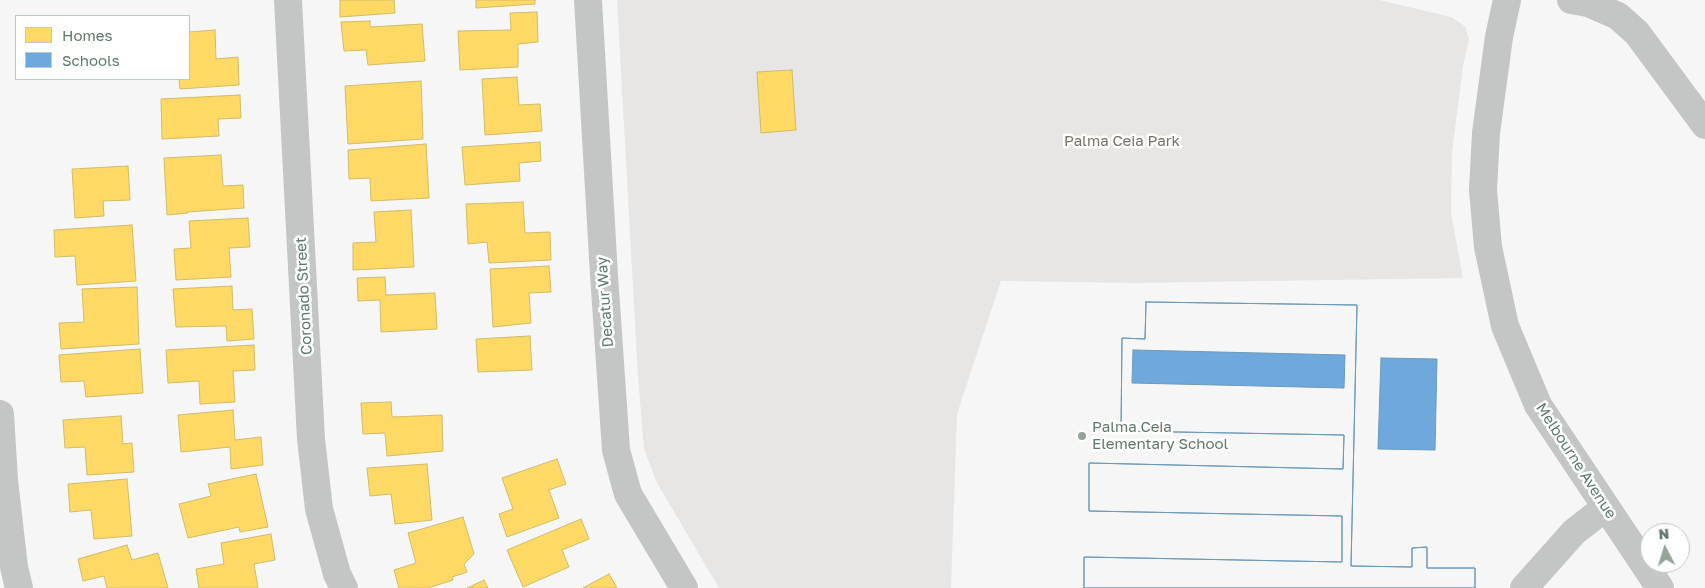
<!DOCTYPE html>
<style>
body{margin:0}
#map{position:relative;width:1705px;height:588px;overflow:hidden;background:#f7f6f6;font-family:"Golos Text",sans-serif}
canvas{display:block}
.legend{position:absolute;left:15px;top:15px;width:175px;height:65px;box-sizing:border-box;background:#fff;border:1px solid #bfc9c3;margin:0;padding:6px 9px;list-style:none;font-size:15px;color:#60786a}
.legend li{display:flex;align-items:center;gap:10px;height:25px}
.legend b{width:25px;border:1px solid #bfc9c3}
.north{position:absolute;left:1640px;top:523px;width:50px;height:50px;box-sizing:border-box;background:#fff;border:1px solid #bfc9c3;border-radius:50%;rotate:355deg;font-size:14px;font-weight:700;line-height:20px;text-align:center;color:#60786a}
.north::after{content:'';display:block;margin:auto;width:18px;height:22px;background:#95a49b;clip-path:polygon(50% 0,100% 100%,50% 72%,0 100%)}
</style>
<div id="map">
<canvas width="1705" height="588"></canvas>
<ul class="legend">
<li><b style="height:14px;background:#ffd966"></b>Homes</li>
<li><b style="height:14px;background:#6fa8dc"></b>Schools</li>
</ul>
<div class="north">N</div>
</div>
<script>
const g = document.querySelector('canvas').getContext('2d');
g.lineJoin = 'round';
function fillPath(path, color) {
  g.fillStyle = color;
  g.fill(path, 'evenodd');
}
function shape(rows) {
  const path = new Path2D();
  for (const r of rows) {
    path.moveTo(r[0], r[1]);
    for (let i = 2; i < r.length; i += 2) path.lineTo(r[i], r[i + 1]);
  }
  return path;
}
function strokePath(path, color, width, dash) {
  g.strokeStyle = color;
  g.lineWidth = width;
  g.lineCap = dash ? 'butt' : 'round';
  g.setLineDash(dash || []);
  g.stroke(path);
}
function write(font, color, halo, rows, align = 'center') {
  g.font = font + ' "Golos Text",sans-serif';
  g.lineWidth = 5;
  g.setLineDash([]);
  g.textBaseline = 'middle';
  g.strokeStyle = halo;
  g.fillStyle = color;
  for (const [text, x, y, turn = 0] of rows) {
    g.save();
    g.translate(x, y);
    g.rotate((+turn || 0) * Math.PI / 180);
    g.textAlign = isNaN(turn) ? turn : align;
    if (halo) g.strokeText(text, 0, 0);
    g.fillText(text, 0, 0);
    g.restore();
  }
}
const green = shape([
 [617,0,1379,0,1451,17,1465,26,1469,39,1463,66,1452,152,1451,213,1463,278,1135,283,1001,281,957,414,951,588,719,588,657,483,644,449,638,377]
]);
const homes = shape([
 [340,0,394,0,395,13,340,17,340,0],
 [476,0,535,0,535,4,476,8,476,0],
 [537,12,538,42,518,44,518,67,460,70,458,31,511,30,510,13,537,12],
 [370,21,370,27,422,24,425,61,368,65,366,50,344,51,341,22,370,21],
 [215,30,216,59,238,57,239,85,180,89,179,79,189,79,189,32,215,30],
 [792,70,796,130,761,133,757,72,792,70],
 [517,77,519,105,540,104,542,131,485,135,482,79,517,77],
 [421,81,423,139,348,144,345,86,421,81],
 [240,95,241,118,218,119,219,136,162,139,161,99,240,95],
 [540,142,541,161,519,163,520,181,465,185,462,147,540,142],
 [426,144,429,198,371,201,370,178,349,179,348,150,426,144],
 [221,155,223,186,243,185,244,208,187,212,188,213,167,215,164,158,221,155],
 [128,166,130,200,103,201,104,216,75,218,72,169,128,166],
 [523,202,525,233,550,232,551,260,489,263,487,242,468,244,466,204,523,202],
 [411,210,414,267,353,270,353,243,376,242,374,212,411,210],
 [248,218,250,247,229,248,231,277,176,280,174,249,191,248,189,221,248,218],
 [132,225,136,281,77,285,75,256,55,257,54,230,132,225],
 [549,266,551,292,529,293,531,323,493,327,490,269,549,266],
 [385,277,386,295,435,293,437,329,381,332,380,300,358,301,357,278,385,277],
 [232,286,233,310,252,309,254,339,227,341,226,326,176,327,173,289,232,286],
 [137,287,139,344,61,349,59,323,84,322,82,289,137,287],
 [530,336,532,370,478,372,476,339,530,336],
 [254,345,255,370,233,371,235,402,200,404,199,381,168,383,166,350,254,345],
 [140,349,143,393,86,397,84,381,61,382,59,355,140,349],
 [391,402,392,417,442,415,443,451,387,456,385,433,363,434,361,403,391,402],
 [233,410,235,440,261,437,263,465,231,469,230,447,181,452,178,415,233,410],
 [121,416,123,444,132,443,134,472,87,475,85,447,65,448,63,420,121,416],
 [557,459,566,484,549,490,559,518,507,537,499,514,513,509,502,478,557,459],
 [427,464,432,520,395,524,391,494,370,496,367,468,427,464],
 [256,474,268,527,240,532,239,527,188,538,179,504,211,496,208,484,256,474],
 [127,479,132,536,94,539,91,510,70,512,68,484,127,479],
 [463,517,474,554,464,564,467,572,452,577,453,580,428,588,399,588,394,570,416,563,408,533,463,517],
 [581,519,589,539,562,550,569,567,523,587,507,550,581,519],
 [271,534,275,560,254,564,258,588,199,588,196,569,224,564,221,543,271,534],
 [127,545,132,560,158,553,168,588,107,588,104,576,83,581,78,559,127,545],
 [609,574,617,588,583,588,609,574],
 [484,580,488,588,467,588,484,580]
]);
const schools = shape([
 [1146,302,1357,305,1351,566,1412,567,1412,548,1427,547,1427,568,1475,568,1475,588,1084,588,1084,557,1342,562,1342,516,1089,511,1089,463,1343,469,1344,435,1121,431,1122,338,1145,339,1146,302],
 [1133,350,1345,355,1344,388,1132,383,1133,350],
 [1146,302,1357,305,1351,566,1412,567,1412,548,1427,547,1427,568,1475,568,1475,588,1084,588,1084,557,1342,562,1342,516,1089,511,1089,463,1343,469,1344,435,1121,431,1122,338,1145,339,1146,302],
 [1381,358,1437,359,1435,450,1378,449,1381,358]
]);
const minor = shape([
 [288,0,311,439,319,509,337,574,344,588],
 [588,0,604,275,616,450,628,494,684,588],
 [1507,0,1499,37,1486,133,1483,190,1488,247,1505,326,1538,405,1660,588],
 [1571,0,1588,3,1618,16,1637,33,1705,125],
 [0,414,4,480,14,567,19,588],
 [1524,588,1574,532,1606,507]
]);
const markers = [
 [1082,436,5,"#95a49b"]
];
const parkNames = [
 ["Palma Ceia Park",1122,141]
];
const streetNames = [
 ["Coronado Street",304,296,-93],
 ["Decatur Way",605,302,-94],
 ["Melbourne Avenue",1576,461,57]
];
const poiNames = [
 ["Palma Ceia",1092,427],
 ["Elementary School",1092,444]
];
fillPath(green, '#e8e6e4');
fillPath(homes, '#ffd966');
strokePath(homes, '#cfbc67', 1);
fillPath(schools, '#6fa8dc');
strokePath(schools, '#6a9aba', 1);
strokePath(minor, '#c4c6c5', 28);
for (const [x, y, r, color] of markers) {
  const dot = new Path2D();
  dot.arc(x, y, r, 0, 2 * Math.PI);
  g.fillStyle = color;
  g.fill(dot);
  strokePath(dot, '#fff', 2);
}
write('15px', '#767264', '#fff', parkNames);
write('15px', '#60786a', '#fff', streetNames);
write('15px', '#60786a', '#fff', poiNames, 'left');
</script>
